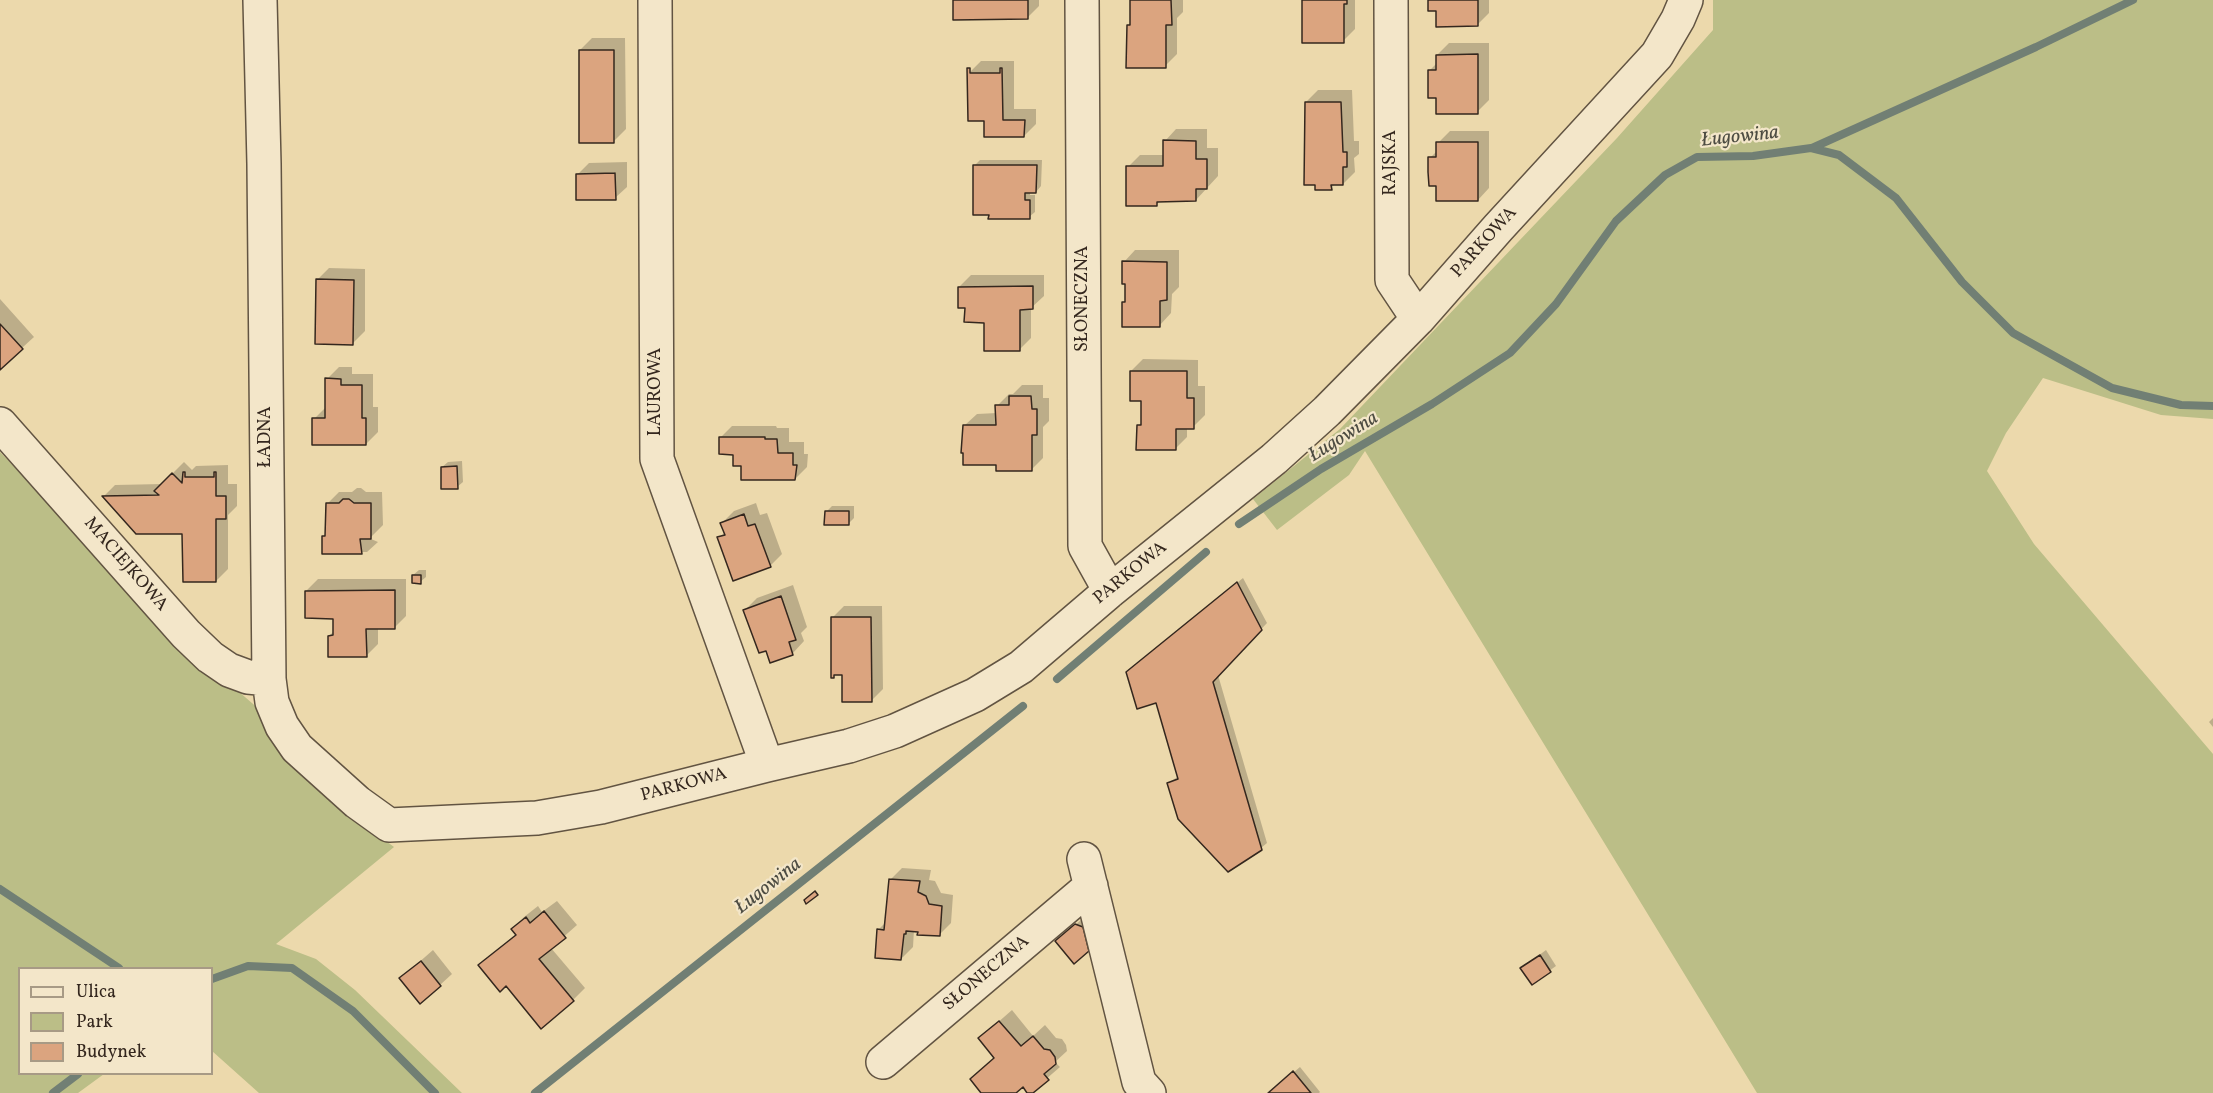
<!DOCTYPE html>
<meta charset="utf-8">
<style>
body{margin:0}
#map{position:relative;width:2213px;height:1093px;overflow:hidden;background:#ecd9ac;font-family:Vollkorn,serif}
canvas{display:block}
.legend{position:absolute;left:18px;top:967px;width:195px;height:108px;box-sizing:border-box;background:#f3e6c9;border:2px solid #a79a85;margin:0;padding:8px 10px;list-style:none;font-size:18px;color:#34271e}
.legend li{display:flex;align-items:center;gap:12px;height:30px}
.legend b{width:30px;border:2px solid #a79a85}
</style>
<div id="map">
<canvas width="2213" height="1093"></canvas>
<ul class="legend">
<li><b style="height:8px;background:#f3e6c9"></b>Ulica</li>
<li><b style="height:16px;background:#bbbe87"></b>Park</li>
<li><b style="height:16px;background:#dba47f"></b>Budynek</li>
</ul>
</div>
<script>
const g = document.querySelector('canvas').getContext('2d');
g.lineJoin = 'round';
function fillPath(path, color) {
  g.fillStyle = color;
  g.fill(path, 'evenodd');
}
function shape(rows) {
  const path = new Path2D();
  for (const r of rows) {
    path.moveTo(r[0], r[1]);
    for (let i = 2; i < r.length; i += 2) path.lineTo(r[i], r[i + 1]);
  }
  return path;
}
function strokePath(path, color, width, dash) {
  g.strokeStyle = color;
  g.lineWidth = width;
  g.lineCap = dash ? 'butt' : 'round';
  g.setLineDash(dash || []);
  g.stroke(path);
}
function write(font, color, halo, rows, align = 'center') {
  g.font = font + ' Vollkorn,serif';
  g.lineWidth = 4.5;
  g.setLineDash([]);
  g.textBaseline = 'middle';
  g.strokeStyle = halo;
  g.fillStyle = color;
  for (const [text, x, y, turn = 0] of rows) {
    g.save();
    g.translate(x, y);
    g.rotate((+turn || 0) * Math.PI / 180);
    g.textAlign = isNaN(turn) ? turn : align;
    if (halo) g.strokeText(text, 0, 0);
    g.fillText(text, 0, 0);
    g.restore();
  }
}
const green = shape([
 [1713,0,2213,0,2213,419,2161,415,2043,378,2006,433,1987,471,2034,544,2213,754,2213,1093,1757,1093,1365,451,1349,475,1277,530,1253,499,1340,429,1617,138,1713,30],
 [0,452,186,646,260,710,362,823,394,847,276,944,316,959,355,990,462,1093,259,1093,212,1051,212,968,20,968,20,1074,104,1074,78,1093,0,1093]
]);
const shadow = shape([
 [955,0,1039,0,1039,6,1027,18],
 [1132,0,1183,0,1183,12,1177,18,1177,54,1165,66,1128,25,1132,22],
 [1304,0,1355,0,1355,29,1343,41],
 [1429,0,1489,0,1489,13,1477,25,1437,10],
 [592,38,625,38,626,129,614,141,580,50],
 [1449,43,1489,43,1489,100,1477,112,1430,70,1437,63,1437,55],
 [981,61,1014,61,1014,109,1036,109,1036,124,1024,136,985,119,969,73],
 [1318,90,1352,90,1354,141,1359,141,1359,154,1354,158,1355,172,1343,184,1335,184,1331,188,1306,102],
 [1176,129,1207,129,1207,148,1218,148,1218,176,1196,200,1161,200,1156,205,1128,167,1140,155,1165,155,1165,141],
 [1450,131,1489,131,1489,188,1478,200,1438,184,1430,158,1438,150,1438,143],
 [980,160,1042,160,1041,186,1036,192,1030,192,1030,195,1035,195,1035,212,1029,217,974,166],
 [627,162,627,187,615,198,577,175,589,163],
 [1135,250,1179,250,1179,287,1172,294,1171,313,1160,325,1124,303,1127,300,1124,262],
 [329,268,365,269,365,331,353,343,317,280],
 [971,275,1044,275,1044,296,1031,308,1031,338,1019,350,966,307,959,287],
 [0,299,34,337,0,368],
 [1143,359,1198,360,1198,386,1205,386,1205,415,1193,427,1187,427,1187,437,1175,449,1138,426,1143,421,1143,399,1131,371],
 [339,367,352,367,352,374,373,374,373,407,378,407,378,432,366,444,314,419,326,407,327,379],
 [1022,385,1043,385,1043,398,1049,398,1049,421,1043,427,1043,458,1031,470,998,464,965,425,977,414,997,413,997,406,1009,394,1013,394],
 [732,426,776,426,777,428,789,428,789,442,804,442,804,454,808,454,807,467,795,479,742,465,720,438],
 [462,461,463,482,457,487,442,467,448,462],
 [184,462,192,470,196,466,228,465,228,484,237,484,237,506,228,515,228,569,216,581,184,532,137,532,104,496,115,485,162,484],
 [357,488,361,488,366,492,382,492,383,525,371,537,371,539,378,542,367,552,324,552,324,537,327,534,327,504,339,492,352,492],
 [756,503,760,515,767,513,782,554,770,566,719,538,725,532,722,523,734,511],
 [832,506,854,506,854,518,848,524,826,512],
 [419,570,426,570,426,577,420,582,413,575],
 [1243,578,1267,623,1218,675,1267,843,1261,848,1168,783,1179,776,1157,701,1134,667],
 [318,579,406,579,406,616,394,628,378,628,378,644,366,656,329,636,334,631,334,617,306,591],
 [793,585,807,627,801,633,804,641,793,653,771,661,745,610,757,598],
 [844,606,882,606,883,689,871,701,843,674,832,618],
 [2213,718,2213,727,2209,722],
 [902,868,931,870,929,880,935,881,941,893,953,895,951,923,939,935,914,930,913,947,901,959,878,930,886,922,890,880],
 [557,901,577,925,551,948,585,988,573,1000,507,984,480,965,517,933,513,929,524,917,538,906,542,912],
 [1082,919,1089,922,1094,944,1088,950,1063,936],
 [433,950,452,974,440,985,401,978],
 [1546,950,1556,966,1532,983,1522,968],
 [1012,1010,1033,1036,1045,1025,1056,1038,1062,1039,1066,1045,1067,1051,1055,1062,1060,1067,1030,1093,1023,1085,1013,1093,983,1093,972,1079,995,1057,980,1038],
 [1300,1067,1320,1092,1319,1093,1269,1093]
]);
const stream = shape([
 [1812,148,2036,47,2133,0],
 [1239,524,1321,469,1432,404,1510,353,1556,304,1616,221,1665,175,1697,157,1753,156,1811,148,1839,155,1896,198,1962,282,2013,333,2112,388,2181,405,2213,406],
 [1057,679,1206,552],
 [0,889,119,968],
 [212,979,248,966,292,968,353,1011,435,1093],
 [53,1093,78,1074],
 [535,1093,1023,706]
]);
const building = shape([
 [953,0,1028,0,1028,19,953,20,953,0],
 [1130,0,1171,0,1172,25,1166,25,1166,68,1126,68,1127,25,1130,25,1130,0],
 [1302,0,1347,0,1347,4,1344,4,1344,43,1302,43,1302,0],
 [1428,0,1478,0,1478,26,1436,27,1436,11,1428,11,1428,0],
 [579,50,614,50,614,143,579,143,579,50],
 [1478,54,1478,114,1436,114,1436,98,1428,98,1428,70,1436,70,1436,55,1478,54],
 [967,68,970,68,970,73,1000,73,1000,68,1002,68,1003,120,1025,120,1024,137,984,137,984,121,968,121,967,68],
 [1305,102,1341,102,1343,152,1347,152,1347,167,1343,167,1343,185,1331,185,1332,190,1315,190,1315,185,1304,185,1305,102],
 [1163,140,1196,141,1196,159,1207,159,1207,189,1196,189,1196,201,1157,202,1157,206,1126,206,1126,166,1163,166,1163,140],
 [1436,142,1478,142,1478,201,1436,201,1436,186,1429,186,1428,172,1428,157,1436,157,1436,142],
 [973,165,1037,165,1036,193,1025,193,1025,200,1030,200,1030,219,988,219,989,215,973,215,973,165],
 [615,173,616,200,576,200,576,174,615,173],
 [1122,261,1167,262,1167,300,1160,301,1160,327,1122,327,1122,302,1125,302,1125,284,1122,284,1122,261],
 [316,279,354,280,353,345,315,344,316,279],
 [1033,286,1033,309,1020,310,1020,351,984,351,984,323,964,322,965,308,958,308,958,287,1033,286],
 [0,324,23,349,0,370,0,324],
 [1130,371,1187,371,1187,398,1194,398,1194,429,1176,429,1176,450,1136,450,1137,425,1141,425,1141,401,1130,401,1130,371],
 [325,378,341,379,341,385,362,385,362,418,366,418,366,445,312,445,312,418,325,418,325,378],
 [1009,396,1031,396,1032,409,1037,409,1037,435,1032,435,1032,471,996,471,996,465,963,465,963,453,961,453,963,425,996,425,995,405,1009,405,1009,396],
 [719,437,765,437,765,439,777,439,778,453,793,453,793,465,797,465,795,480,741,480,741,466,733,466,733,455,719,454,719,437],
 [457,466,458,489,441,489,441,467,457,466],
 [183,472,185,472,185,477,214,477,214,472,216,472,216,496,226,496,226,519,216,519,216,582,183,582,182,534,136,534,102,496,159,495,154,491,172,473,182,483,183,472],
 [343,499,349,499,354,503,371,503,371,539,360,539,362,554,322,554,322,536,325,536,326,503,339,503,343,499],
 [825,511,849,511,849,525,824,525,825,511],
 [744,514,748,526,755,524,771,567,733,581,717,537,725,535,720,523,744,514],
 [412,575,421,575,421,584,412,583,412,575],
 [1237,582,1262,630,1213,682,1262,850,1228,872,1178,819,1167,783,1178,779,1156,703,1137,709,1126,672,1237,582],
 [395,590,395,629,366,629,367,657,328,657,328,636,333,635,333,619,305,618,305,591,395,590],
 [781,596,796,640,789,642,793,655,770,663,766,651,759,653,743,610,781,596],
 [831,617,871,617,872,702,842,702,842,675,834,675,834,678,831,678,831,617],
 [889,879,920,881,918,892,926,896,929,904,942,906,940,936,917,935,918,932,906,931,906,934,904,934,901,960,875,958,877,929,884,930,889,879],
 [815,891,818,895,806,904,804,900,815,891],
 [544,911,566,938,539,959,574,1001,541,1029,506,986,500,992,478,965,516,935,511,929,526,917,530,923,544,911],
 [1075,924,1083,927,1089,951,1074,964,1055,941,1075,924],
 [1540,955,1551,972,1532,985,1520,968,1540,955],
 [421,961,441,986,420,1004,399,978,421,961],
 [999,1021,1021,1046,1033,1036,1044,1049,1050,1050,1055,1057,1056,1064,1044,1074,1049,1080,1033,1093,1027,1093,1023,1087,1016,1093,981,1093,970,1079,994,1058,978,1038,999,1021],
 [1293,1071,1311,1093,1268,1093,1293,1071]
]);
const minor = shape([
 [260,0,264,164,269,679,272,702,282,726,297,748,357,802,389,825,537,818,601,807,767,765,849,746,895,731,975,695,1021,667,1110,591,1274,459,1327,411,1418,319,1498,228,1657,55,1678,19,1686,0],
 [655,0,657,459,767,765],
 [1082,0,1085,546,1110,591],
 [1391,0,1392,280,1418,319],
 [0,424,186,634,210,657,229,670,248,677,269,679],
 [1084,859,1139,1082,1149,1093],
 [883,1062,1091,886]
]);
const streetNames = [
 ["RAJSKA",1392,163,-90],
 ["PARKOWA",1485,243,-48],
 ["SŁONECZNA",1084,299,-90],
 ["LAUROWA",657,392,-90],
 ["ŁADNA",267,437,-90],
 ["MACIEJKOWA",125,565,49],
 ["PARKOWA",1131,574,-39],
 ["PARKOWA",684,786,-15],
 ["SŁONECZNA",987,974,-40]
];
const waterNames = [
 ["Ługowina",1740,138,-6],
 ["Ługowina",1344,438,-32],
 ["Ługowina",769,887,-38]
];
fillPath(green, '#bbbe87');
fillPath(shadow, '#0003');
strokePath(stream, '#717f74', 8);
fillPath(building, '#dba47f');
strokePath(building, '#34271e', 1.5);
strokePath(minor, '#625442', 36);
strokePath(minor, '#f3e6c9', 33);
write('18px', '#34271e', '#f3e6c9', streetNames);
write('italic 20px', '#4d4c42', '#f3e6c9', waterNames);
</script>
